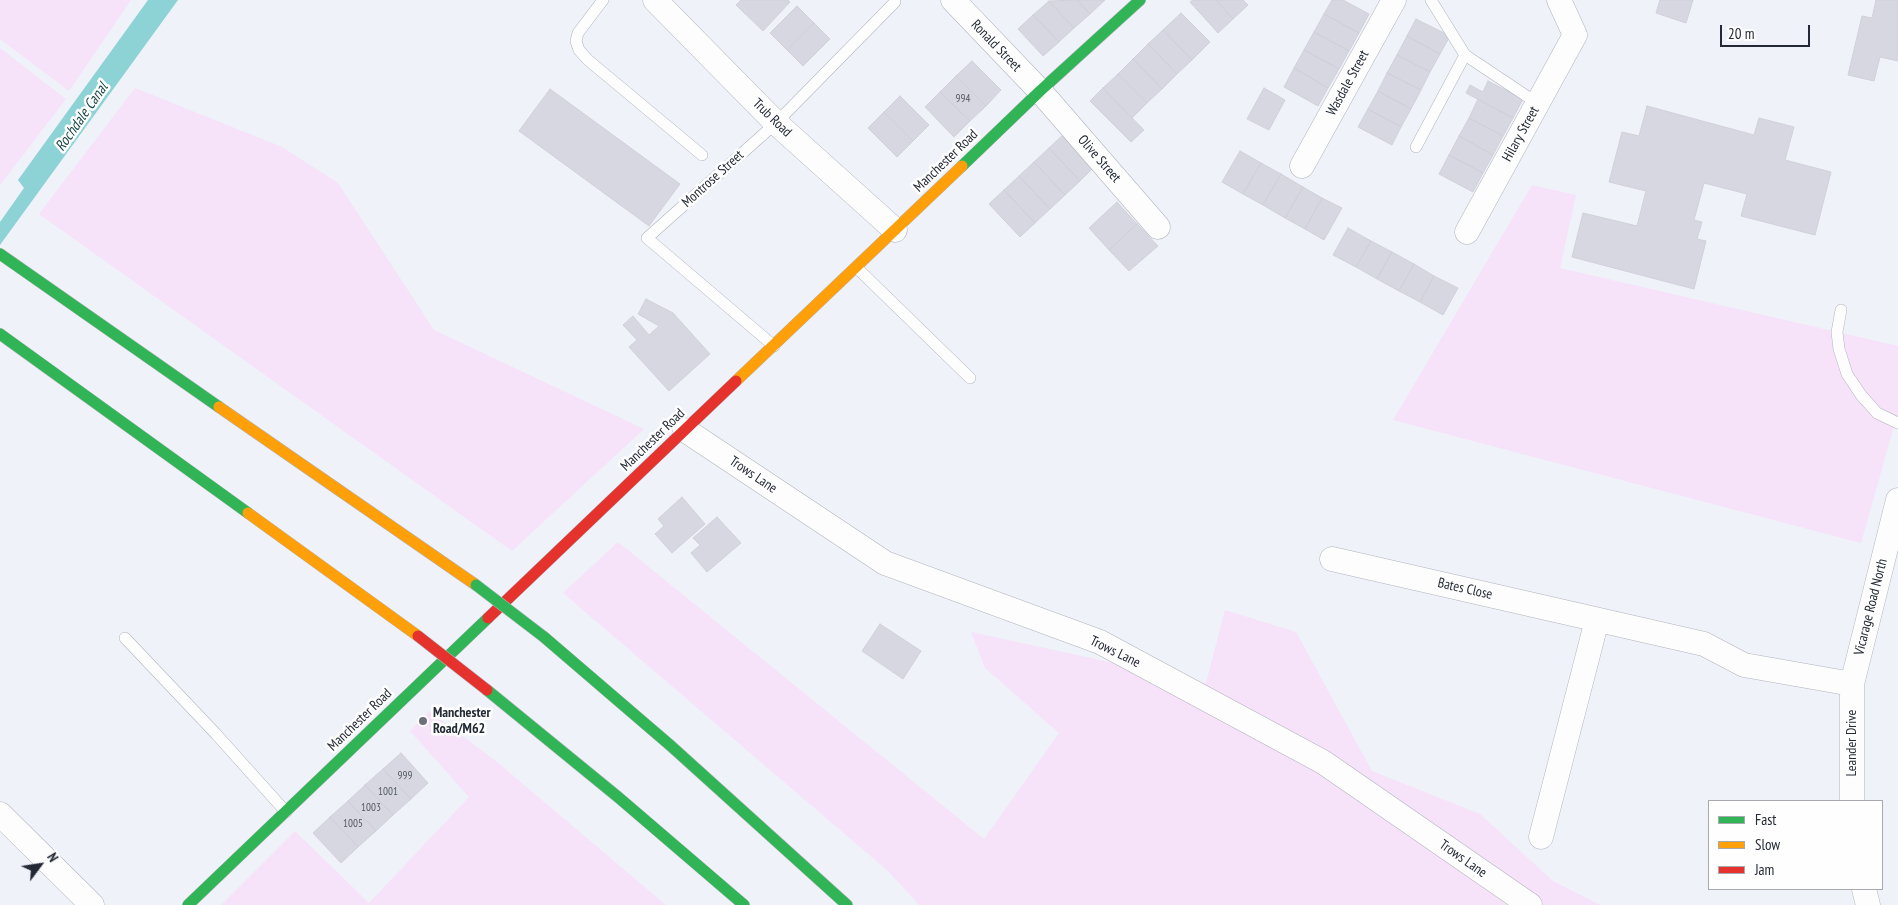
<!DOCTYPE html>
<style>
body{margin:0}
#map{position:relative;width:1898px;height:905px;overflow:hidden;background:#eff2f9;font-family:"PT Sans Narrow",sans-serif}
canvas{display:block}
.legend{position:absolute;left:1708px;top:800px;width:175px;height:90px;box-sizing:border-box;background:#fefefe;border:1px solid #a7a9ae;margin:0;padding:6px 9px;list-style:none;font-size:15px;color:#242a35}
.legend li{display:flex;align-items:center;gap:10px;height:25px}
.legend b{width:25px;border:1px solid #a7a9ae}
.north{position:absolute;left:15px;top:840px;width:50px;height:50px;-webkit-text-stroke:4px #fefefe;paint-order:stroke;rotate:59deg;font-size:14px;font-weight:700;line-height:20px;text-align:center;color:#242a35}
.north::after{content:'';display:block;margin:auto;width:18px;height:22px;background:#242a35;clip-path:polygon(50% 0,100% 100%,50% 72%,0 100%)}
.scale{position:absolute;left:1720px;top:25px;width:90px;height:22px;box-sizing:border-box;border:2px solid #242a35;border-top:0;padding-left:6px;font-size:15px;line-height:18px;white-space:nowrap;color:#242a35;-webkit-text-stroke:4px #fefefe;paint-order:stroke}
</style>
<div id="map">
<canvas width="1898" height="905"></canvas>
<ul class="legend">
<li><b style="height:6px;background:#30b455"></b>Fast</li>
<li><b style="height:6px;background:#ff9f0a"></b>Slow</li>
<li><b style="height:6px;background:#e5322d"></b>Jam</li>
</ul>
<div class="north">N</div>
<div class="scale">20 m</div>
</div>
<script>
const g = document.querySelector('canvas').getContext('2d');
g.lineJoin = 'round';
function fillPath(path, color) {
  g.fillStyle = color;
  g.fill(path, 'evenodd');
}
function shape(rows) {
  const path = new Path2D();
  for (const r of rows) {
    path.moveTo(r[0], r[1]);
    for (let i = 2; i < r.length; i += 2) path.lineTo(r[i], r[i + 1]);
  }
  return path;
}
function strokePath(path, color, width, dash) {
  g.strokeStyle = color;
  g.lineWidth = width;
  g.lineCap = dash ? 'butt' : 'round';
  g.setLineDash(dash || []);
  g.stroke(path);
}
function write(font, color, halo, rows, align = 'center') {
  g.font = font + ' "PT Sans Narrow",sans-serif';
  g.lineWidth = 5;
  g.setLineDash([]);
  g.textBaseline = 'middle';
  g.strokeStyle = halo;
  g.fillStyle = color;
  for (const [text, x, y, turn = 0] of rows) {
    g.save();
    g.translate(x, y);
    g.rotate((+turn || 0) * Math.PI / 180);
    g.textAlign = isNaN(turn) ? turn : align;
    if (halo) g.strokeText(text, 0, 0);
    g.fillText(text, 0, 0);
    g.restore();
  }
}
const green = shape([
 [0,0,131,0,69,91,0,39],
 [0,48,66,99,0,185],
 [135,88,282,147,338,183,434,330,644,429,512,551,39,214],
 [1532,185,1576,195,1560,268,1898,346,1898,412,1861,543,1393,420],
 [618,542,984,839,1059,733,985,668,971,632,1206,683,1225,610,1296,632,1372,771,1480,814,1553,881,1600,905,919,905,888,871,563,593],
 [429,711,497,762,666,905,221,905,295,831,369,903,469,797,410,731]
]);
const water = shape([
 [148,0,178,0,0,245,0,222,24,188,18,180]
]);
const building = shape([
 [741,0,788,0,790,2,763,31,736,5,741,0],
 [1077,0,1105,0,1090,14,1077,0],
 [1077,0,1090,14,1074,28,1049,1,1077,0],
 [1193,0,1216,0,1233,19,1218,33,1190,2,1193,0],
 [1216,0,1243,0,1248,5,1233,19,1216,0],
 [1332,0,1343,0,1369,14,1359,33,1324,14,1332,0],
 [1660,0,1693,0,1686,23,1656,13,1660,0],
 [1876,0,1898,0,1898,61,1880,57,1874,81,1848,75,1862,16,1872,18,1876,0],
 [1049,1,1074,28,1059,42,1033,15,1049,1],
 [797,6,814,23,787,50,770,33,797,6],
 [1181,13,1210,42,1192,60,1163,30,1181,13],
 [1324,14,1359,33,1349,51,1314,32,1324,14],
 [1033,15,1059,42,1043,56,1018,29,1033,15],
 [1416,19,1450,36,1440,54,1407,36,1416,19],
 [814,23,830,39,803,66,787,50,814,23],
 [1163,30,1192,60,1177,74,1148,44,1163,30],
 [1314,32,1349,51,1339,69,1304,50,1314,32],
 [1407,36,1440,54,1430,72,1397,55,1407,36],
 [1148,44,1177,74,1162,89,1133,59,1148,44],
 [1304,50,1339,69,1328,88,1294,68,1304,50],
 [1397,55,1430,72,1421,90,1387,73,1397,55],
 [1133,59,1162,89,1147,103,1118,74,1133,59],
 [972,61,1001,90,986,106,956,76,972,61],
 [1294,68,1328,88,1318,106,1284,87,1294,68],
 [1387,73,1421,90,1411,109,1378,91,1387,73],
 [1118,74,1147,103,1132,118,1103,88,1118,74],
 [956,76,986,106,970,121,940,92,956,76],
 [1488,81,1523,99,1513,118,1466,93,1470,85,1483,92,1488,81],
 [1103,88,1144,130,1131,142,1090,101,1103,88],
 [1264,88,1285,100,1269,130,1247,119,1264,88],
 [550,89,680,184,649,226,519,131,550,89],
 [1378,91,1411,109,1401,127,1368,109,1378,91],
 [940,92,970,121,954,137,925,107,940,92],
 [900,96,929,125,913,141,884,112,900,96],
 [1478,99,1513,118,1503,136,1469,118,1478,99],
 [1647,106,1754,135,1759,118,1794,127,1785,160,1831,172,1815,235,1741,216,1747,194,1704,183,1694,220,1702,222,1697,239,1706,241,1694,289,1572,257,1583,213,1637,226,1646,191,1609,182,1622,132,1639,136,1647,106],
 [1368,109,1401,127,1392,145,1358,127,1368,109],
 [884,112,913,141,897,157,868,128,884,112],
 [1469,118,1503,136,1493,155,1459,136,1469,118],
 [1064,134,1094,167,1080,181,1049,148,1064,134],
 [1459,136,1493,155,1483,173,1449,155,1459,136],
 [1049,148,1080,181,1065,195,1034,162,1049,148],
 [1240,151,1261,163,1243,194,1222,182,1240,151],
 [1449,155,1483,173,1473,192,1439,174,1449,155],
 [1034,162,1065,195,1050,209,1019,176,1034,162],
 [1261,163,1281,174,1263,205,1243,194,1261,163],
 [1281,174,1303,187,1285,218,1263,205,1281,174],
 [1019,176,1050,209,1035,223,1004,190,1019,176],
 [1303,187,1322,198,1305,229,1285,218,1303,187],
 [1004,190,1035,223,1020,237,989,204,1004,190],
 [1322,198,1342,208,1324,240,1305,229,1322,198],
 [1117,202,1137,224,1109,250,1089,228,1117,202],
 [1137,224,1158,246,1129,271,1109,250,1137,224],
 [1348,228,1371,241,1356,267,1333,255,1348,228],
 [1371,241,1392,252,1377,279,1356,267,1371,241],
 [1392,252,1414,264,1399,291,1377,279,1392,252],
 [1414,264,1434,276,1420,302,1399,291,1414,264],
 [1434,276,1458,288,1443,315,1420,302,1434,276],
 [646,299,673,313,710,354,669,391,629,347,637,340,623,325,633,316,649,335,659,326,638,314,646,299],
 [682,497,705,524,672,553,655,534,664,526,658,519,682,497],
 [717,517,741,543,707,572,691,553,700,545,693,538,717,517],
 [880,624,921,651,903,679,862,651,880,624],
 [401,753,428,783,411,799,383,769,401,753],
 [383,769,411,799,393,815,365,785,383,769],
 [365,785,393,815,376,831,348,801,365,785],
 [348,801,376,831,358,847,330,817,348,801],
 [330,817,358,847,341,863,313,833,330,817]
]);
const lane = shape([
 [603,0,578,33,576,41,579,50,588,60,702,155],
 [1465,55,1537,103],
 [1416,147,1465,55,1431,0],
 [856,267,970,378],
 [1841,310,1837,332,1839,349,1847,374,1861,395,1877,413,1898,423],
 [774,346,647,238,776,123,895,2],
 [125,638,216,734,286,812]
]);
const street = shape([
 [655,0,776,123,895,230],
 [953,0,1040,91,1158,227],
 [1302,166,1394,0],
 [1467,232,1575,35,1559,0],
 [685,430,885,563,1100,642,1323,762,1530,905],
 [1332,559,1704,644,1744,665,1852,684],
 [1852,801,1852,684,1898,500],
 [0,814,92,905],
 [1541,837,1597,620],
 [1864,889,1868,905]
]);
const fast = shape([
 [962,166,1040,91,1140,0],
 [0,254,219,407],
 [0,334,248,513],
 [544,637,671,746,847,905],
 [487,690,618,797,744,905],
 [188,905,488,618]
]);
const slow = shape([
 [736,381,962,166],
 [219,407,476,585],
 [248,513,418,636]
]);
const jam = shape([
 [488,618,736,381]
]);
const fastBridge = shape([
 [476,585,544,637]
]);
const jamBridge = shape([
 [418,636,487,690]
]);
const markers = [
 [423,721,5,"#6b707a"]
];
const numberNames = [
 ["994",963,99],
 ["999",405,776],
 ["1001",388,792],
 ["1003",371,808],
 ["1005",353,824]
];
const streetNames = [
 ["Ronald Street",996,46,46],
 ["Wasdale Street",1348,83,-61],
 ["Trub Road",772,118,44],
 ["Hilary Street",1521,134,-61],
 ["Olive Street",1099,159,49],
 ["Manchester Road",946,161,-44],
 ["Montrose Street",713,179,-42],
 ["Manchester Road",653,440,-44],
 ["Trows Lane",753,475,34],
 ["Bates Close",1465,589,13],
 ["Vicarage Road North",1871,607,-76],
 ["Trows Lane",1115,652,26],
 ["Manchester Road",360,720,-44],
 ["Leander Drive",1852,743,-90],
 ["Trows Lane",1463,859,35]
];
const poiNames = [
 ["Manchester",433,713],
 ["Road/M62",433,729]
];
const waterNames = [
 ["Rochdale Canal",82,117,-55]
];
fillPath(green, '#f6e2f9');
fillPath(water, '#8dd3d6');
fillPath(building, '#d6d7e0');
strokePath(building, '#d1d0da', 1);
strokePath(lane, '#b0b4bb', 12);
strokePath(street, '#b0b4bb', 25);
strokePath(fast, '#b0b4bb', 12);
strokePath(slow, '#b0b4bb', 12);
strokePath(jam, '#b0b4bb', 12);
strokePath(lane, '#fdfdfe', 11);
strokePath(street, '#fdfdfe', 24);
strokePath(fast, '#30b455', 11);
strokePath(slow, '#ff9f0a', 11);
strokePath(jam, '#e5322d', 11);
strokePath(fastBridge, '#b0b4bb', 12, []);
strokePath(jamBridge, '#b0b4bb', 12, []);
strokePath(fastBridge, '#30b455', 11);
strokePath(jamBridge, '#e5322d', 11);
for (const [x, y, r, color] of markers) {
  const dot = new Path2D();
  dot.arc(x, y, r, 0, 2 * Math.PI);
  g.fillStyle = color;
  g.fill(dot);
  strokePath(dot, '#fefefe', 2);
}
write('11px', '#545964', null, numberNames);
write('14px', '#242a35', '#fefefe', streetNames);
write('bold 14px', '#242a35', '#fefefe', poiNames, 'left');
write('italic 15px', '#1a4748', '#fefefe', waterNames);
</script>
